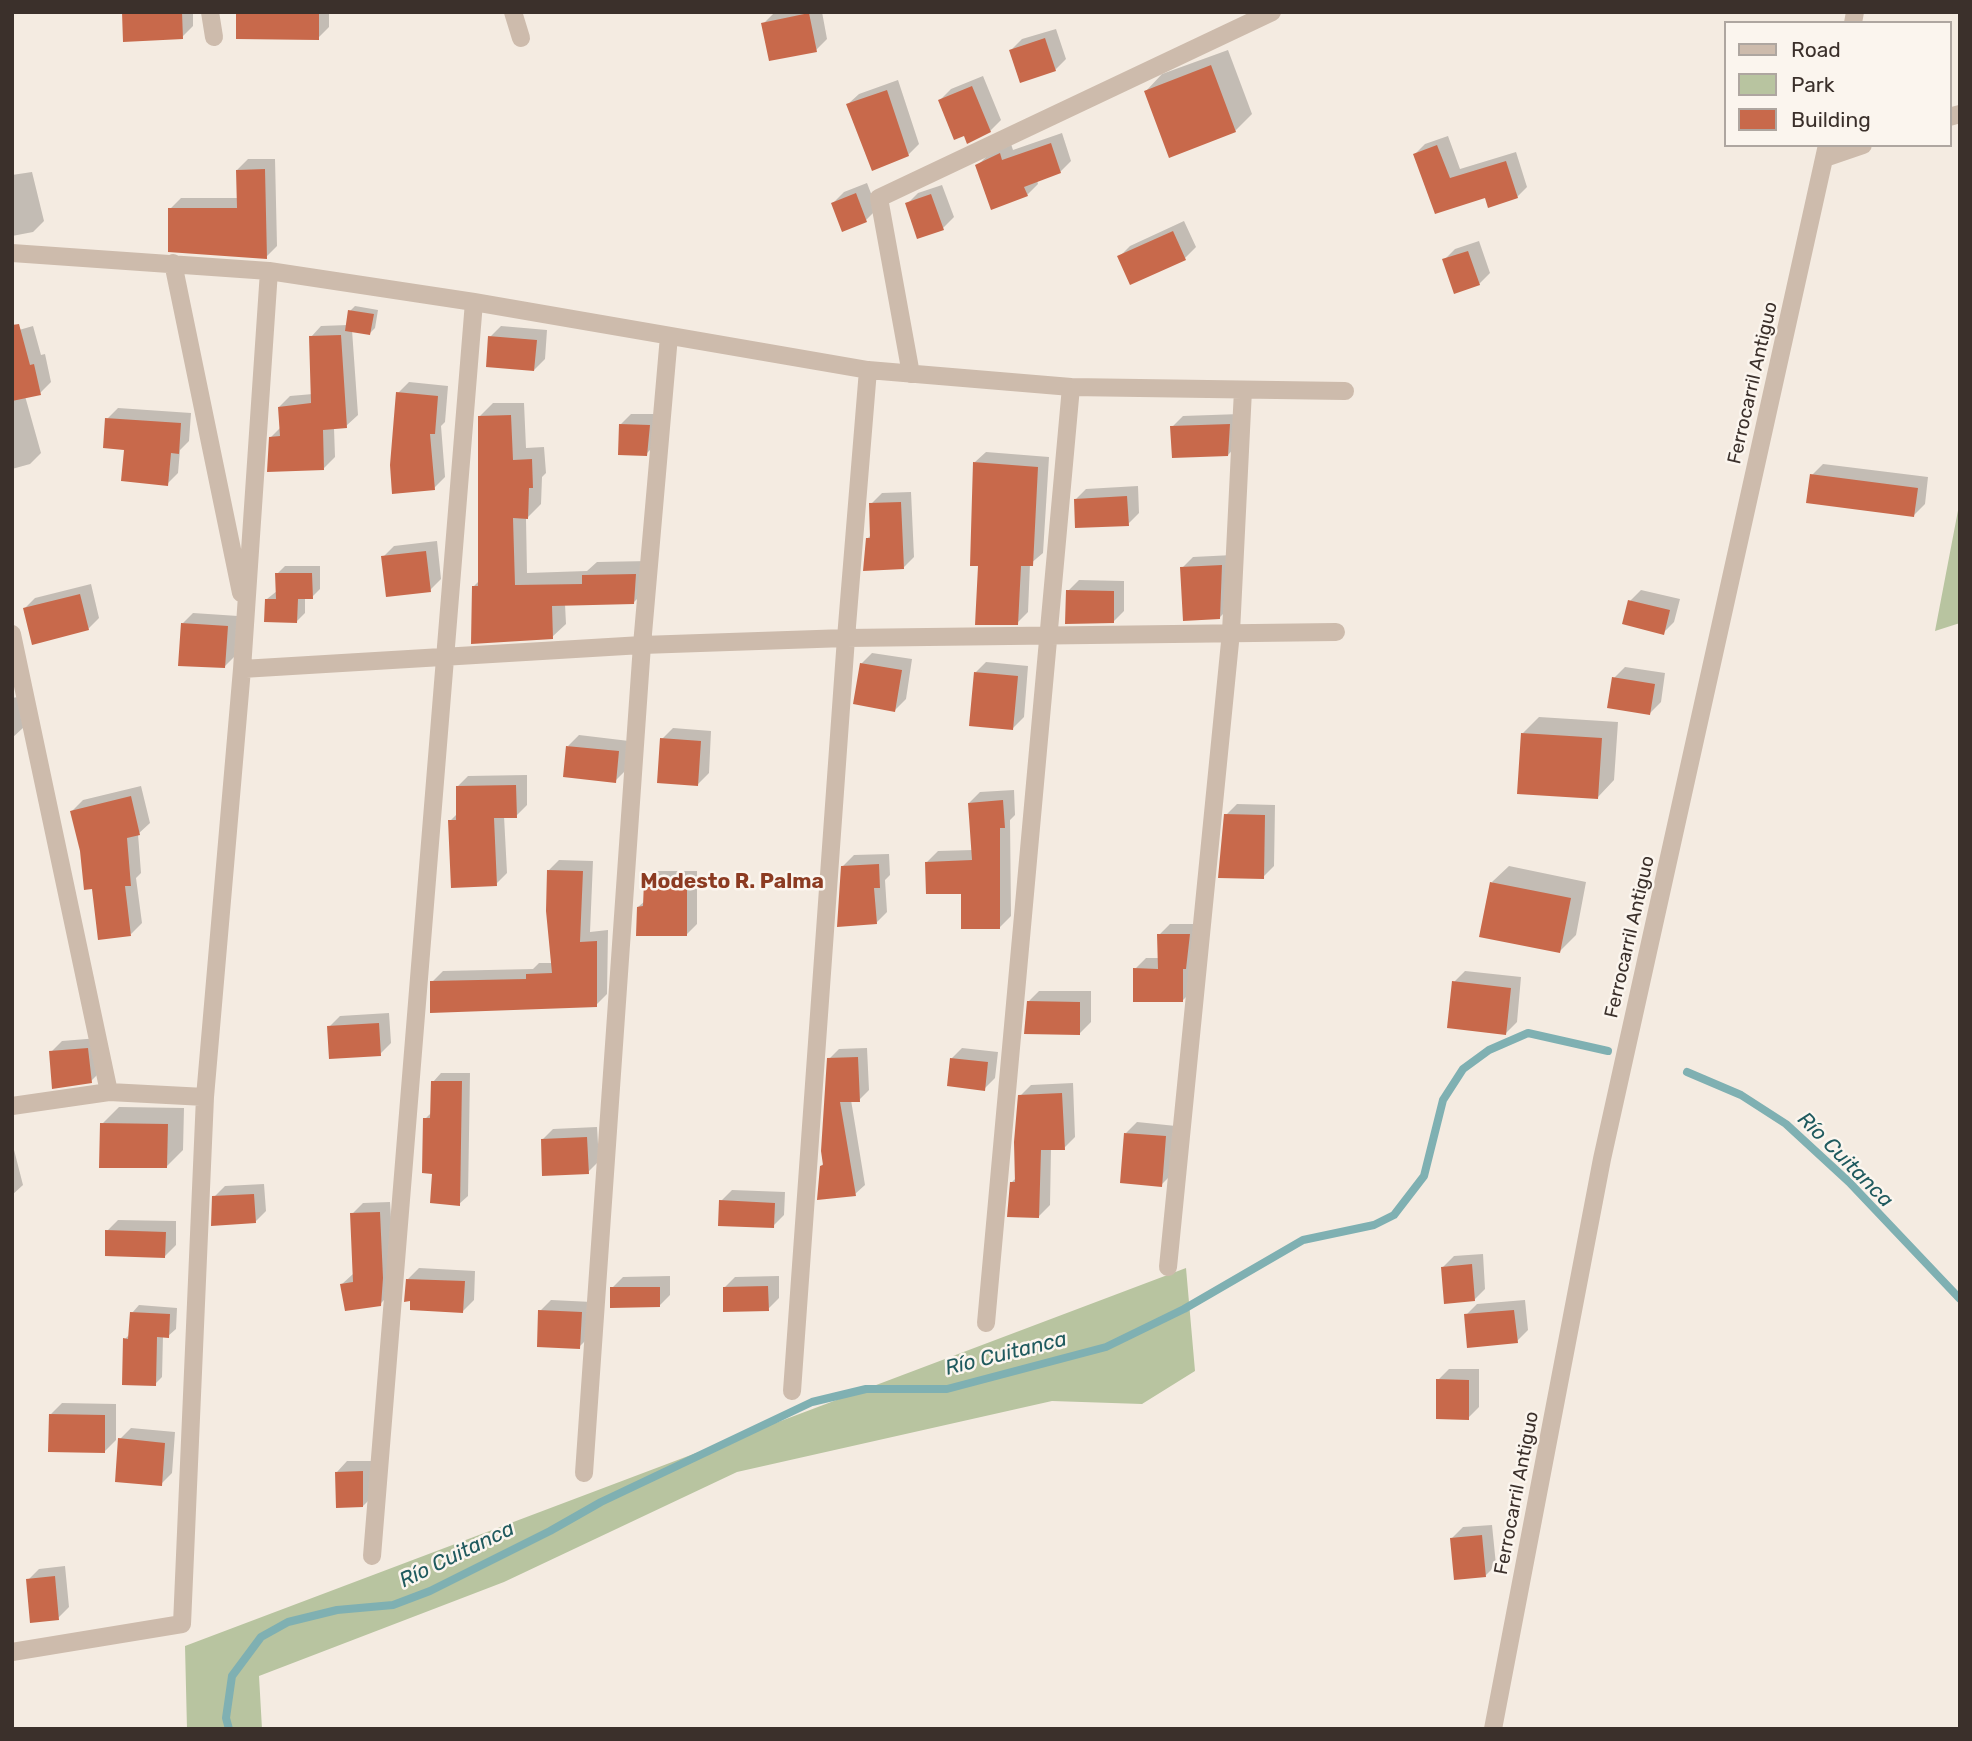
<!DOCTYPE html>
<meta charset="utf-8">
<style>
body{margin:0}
#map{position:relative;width:1972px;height:1741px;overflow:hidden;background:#f4ebe1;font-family:Rubik,sans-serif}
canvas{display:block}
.frame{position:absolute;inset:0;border:14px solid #3b302b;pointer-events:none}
.legend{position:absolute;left:1724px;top:21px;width:228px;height:126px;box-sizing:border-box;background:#fbf5ee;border:2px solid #aea6a0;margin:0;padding:9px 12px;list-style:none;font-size:21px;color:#3b302b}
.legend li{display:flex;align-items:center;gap:14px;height:35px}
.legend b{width:35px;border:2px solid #aea6a0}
</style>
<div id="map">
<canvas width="1972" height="1741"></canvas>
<div class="frame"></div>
<ul class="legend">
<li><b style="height:9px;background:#cdbbac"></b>Road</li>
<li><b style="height:19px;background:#b8c4a0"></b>Park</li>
<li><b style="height:19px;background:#c8694b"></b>Building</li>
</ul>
</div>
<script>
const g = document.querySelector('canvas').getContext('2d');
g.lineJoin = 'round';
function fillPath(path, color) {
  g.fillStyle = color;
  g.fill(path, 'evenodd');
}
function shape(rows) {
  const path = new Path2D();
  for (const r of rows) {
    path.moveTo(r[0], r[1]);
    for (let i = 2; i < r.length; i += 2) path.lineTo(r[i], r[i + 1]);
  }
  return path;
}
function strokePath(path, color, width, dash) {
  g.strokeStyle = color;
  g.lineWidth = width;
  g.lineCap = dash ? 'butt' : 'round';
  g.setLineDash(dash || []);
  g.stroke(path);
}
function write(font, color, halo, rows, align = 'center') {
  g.font = font + ' Rubik,sans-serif';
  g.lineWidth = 5;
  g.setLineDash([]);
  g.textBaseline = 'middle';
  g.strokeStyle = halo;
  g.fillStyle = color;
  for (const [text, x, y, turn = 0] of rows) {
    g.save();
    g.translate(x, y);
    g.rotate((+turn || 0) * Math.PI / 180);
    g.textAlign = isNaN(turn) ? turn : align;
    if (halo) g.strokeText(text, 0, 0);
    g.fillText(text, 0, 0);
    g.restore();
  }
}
const green = shape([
 [1960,500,1960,623,1935,631],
 [1186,1268,1195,1371,1142,1404,1052,1401,737,1472,504,1582,259,1676,262,1729,187,1729,185,1646]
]);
const shadow = shape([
 [124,12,193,12,193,26,182,37],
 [238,12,329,12,329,27,318,38],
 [822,12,827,39,816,50,763,24,774,13],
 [1056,29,1066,59,1055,70,1011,50,1022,39],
 [1228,50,1252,114,1235,131,1146,91,1162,74],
 [983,76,1001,120,990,131,940,100,951,89],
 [898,80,919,144,908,155,848,104,859,94],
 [1062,133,1071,161,1060,172,1037,180,1038,184,1027,195,977,166,988,155,1011,144,1013,150],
 [1448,136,1460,169,1516,152,1527,187,1517,197,1486,196,1436,212,1415,154,1425,144],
 [248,159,275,159,277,246,266,257,170,209,181,198,238,198,237,170],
 [32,172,44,221,33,232,12,236,12,175],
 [867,183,877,209,866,220,833,203,844,192],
 [942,185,954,217,943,228,907,204,918,193],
 [1184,221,1196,247,1185,258,1119,257,1130,246],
 [1479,241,1490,273,1479,284,1444,260,1455,249],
 [355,306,378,310,375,328,370,333,352,330,358,415,346,426,334,428,335,457,324,468,271,437,281,427,279,407,290,396,313,394,311,337,321,326,348,325,350,311],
 [33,326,41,355,45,354,51,382,40,393,25,396,41,453,30,464,12,469,12,332],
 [501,326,547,330,545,359,534,370,490,337],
 [409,382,448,386,445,422,441,426,445,477,434,488,398,393],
 [493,403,524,403,526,448,544,447,546,473,542,477,541,504,526,519,527,573,587,571,597,562,649,561,647,589,633,603,565,604,566,624,552,637,473,587,479,581,479,417],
 [118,408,191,413,189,441,180,450,178,473,167,484,126,448,107,419],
 [631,414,660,414,657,443,646,454,620,425],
 [1240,414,1239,443,1228,455,1172,427,1183,416],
 [986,452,1049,457,1043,553,1030,564,1028,612,1017,623,980,564,975,462],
 [1823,464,1928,477,1925,504,1914,515,1812,475],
 [1138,486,1139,513,1128,524,1075,500,1086,489],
 [911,492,914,557,903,568,867,539,872,534,871,504,882,493],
 [437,541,441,579,430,590,383,557,394,546],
 [1233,555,1231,606,1220,617,1182,568,1193,557],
 [285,566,320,566,320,589,312,597,305,597,305,613,297,621,267,599,277,591,277,574],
 [1079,580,1124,581,1124,611,1113,622,1068,591],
 [91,584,99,618,88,629,24,609,35,598],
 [1641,590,1680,599,1674,622,1663,633,1630,601],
 [193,613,238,616,235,656,224,667,182,624],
 [872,653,912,659,906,699,895,710,861,664],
 [986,662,1028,666,1024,717,1013,728,975,673],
 [1625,667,1665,673,1661,702,1650,713,1614,678],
 [18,697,24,727,12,738,12,698],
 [1539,717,1618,722,1614,780,1598,797,1522,734],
 [673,728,711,731,709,773,698,784,662,739],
 [579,735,629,741,626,770,615,781,568,746],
 [527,775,527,805,516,816,504,816,507,873,496,884,450,821,458,813,457,787,468,776],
 [141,786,150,823,138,834,141,873,136,878,142,923,131,934,94,887,72,811,83,800],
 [1014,790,1015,815,1010,820,1011,916,1000,927,927,862,938,851,973,850,969,803,980,792],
 [1237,804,1275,805,1274,866,1263,877,1226,815],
 [889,854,890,875,885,880,887,912,876,923,843,866,854,855],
 [559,860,593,861,590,932,608,930,607,994,596,1005,432,982,443,971,533,969,539,963,553,963,548,871],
 [1509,866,1586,882,1576,935,1559,952,1492,882],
 [656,871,697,871,697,924,686,935,638,907,645,901,645,882],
 [1170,924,1200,924,1193,990,1182,1001,1135,969,1146,958,1159,958,1159,935],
 [1465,971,1521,977,1517,1022,1506,1033,1454,982],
 [1039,991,1091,991,1091,1022,1080,1033,1028,1002],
 [389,1013,391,1043,380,1054,329,1027,340,1016],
 [99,1038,102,1070,91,1081,51,1052,62,1041],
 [867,1048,869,1090,859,1100,851,1100,865,1185,855,1194,821,1166,824,1163,829,1059,839,1049],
 [962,1048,998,1052,995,1078,984,1089,951,1059],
 [441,1073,470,1073,468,1196,459,1204,434,1172,425,1119,432,1112,433,1082],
 [1073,1083,1075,1137,1064,1148,1051,1148,1050,1205,1039,1216,1012,1182,1017,1177,1020,1096,1031,1085],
 [119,1107,184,1108,183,1150,166,1167,102,1124],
 [1137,1122,1176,1126,1172,1174,1161,1185,1126,1133],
 [597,1127,599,1161,588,1172,542,1140,553,1129],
 [12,1142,23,1185,12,1195],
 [264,1184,266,1211,255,1222,214,1197,225,1186],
 [732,1190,785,1192,784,1215,773,1226,721,1201],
 [390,1202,394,1266,391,1293,380,1304,342,1284,353,1274,352,1214,363,1203],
 [118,1220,176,1221,176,1245,165,1256,107,1231],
 [1483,1254,1485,1289,1474,1300,1443,1267,1454,1256],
 [419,1268,475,1271,474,1300,463,1311,408,1279],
 [670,1276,670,1295,659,1306,612,1288,623,1277],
 [779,1276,779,1298,768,1309,724,1288,735,1277],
 [551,1300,592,1302,590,1336,579,1347,540,1311],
 [1525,1300,1528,1330,1517,1341,1466,1315,1477,1304],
 [139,1305,177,1308,176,1329,168,1336,163,1336,162,1377,155,1384,125,1339,130,1334,132,1313],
 [1449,1369,1479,1369,1479,1407,1468,1418,1438,1380],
 [62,1403,116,1404,116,1440,105,1451,51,1414],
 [131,1428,175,1432,172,1473,161,1484,120,1439],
 [347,1461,373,1461,374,1495,363,1506,337,1472],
 [1492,1525,1496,1565,1485,1576,1452,1538,1463,1527],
 [65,1566,69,1607,58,1618,28,1580,39,1569]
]);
const stream = shape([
 [1687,1072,1741,1095,1786,1124,1849,1182,1960,1299],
 [229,1729,226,1718,232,1676,261,1637,288,1622,337,1610,393,1605,430,1591,550,1531,601,1502,812,1402,866,1389,947,1389,1106,1347,1184,1309,1303,1240,1374,1225,1394,1215,1424,1176,1443,1100,1463,1069,1489,1050,1528,1033,1608,1051]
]);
const building = shape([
 [122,12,182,12,183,39,123,42],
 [236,12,319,12,319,40,236,39],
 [809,13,817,52,769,61,761,23],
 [1045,38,1056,71,1020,83,1009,50],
 [1211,65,1236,132,1169,158,1144,91],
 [972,86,991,132,967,144,964,136,954,140,938,100],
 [887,90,909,156,872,171,846,104],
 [1051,143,1061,173,1024,187,1028,196,991,210,975,165,1000,153,1002,160],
 [1437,145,1450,178,1506,161,1518,198,1488,208,1485,198,1435,214,1413,154],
 [265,169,267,259,168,252,168,208,237,208,236,170],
 [856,193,867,222,842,232,831,203],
 [931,194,944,230,917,239,905,203],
 [1173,231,1186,260,1130,285,1117,256],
 [1468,251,1480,285,1454,294,1442,259],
 [348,310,374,314,370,335,345,331],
 [19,324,30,365,34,364,41,395,12,401,12,325],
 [341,335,347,428,323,430,324,470,267,472,269,437,280,436,278,407,311,403,309,336],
 [488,336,537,340,534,371,486,367],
 [396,392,438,396,435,434,430,434,435,490,392,494,390,465],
 [511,415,513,460,532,459,533,488,529,488,528,519,513,518,515,585,582,584,582,575,636,574,634,604,552,606,553,639,471,644,472,586,478,586,478,416],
 [105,418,181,423,179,454,171,453,168,486,121,481,124,450,103,448],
 [619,424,650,425,647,456,618,455],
 [1230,424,1228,456,1172,458,1170,426],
 [973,462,1038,467,1033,566,1021,566,1018,625,975,625,978,566,970,566],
 [1810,474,1918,488,1914,517,1806,503],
 [1127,496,1129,526,1075,528,1074,499],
 [901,502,904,569,863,571,866,538,870,538,869,503],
 [426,551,431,592,386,597,381,556],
 [1222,565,1220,619,1183,621,1180,567],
 [275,573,312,573,313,599,298,599,297,623,264,622,265,599,276,599],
 [1066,590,1114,591,1114,623,1065,624],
 [80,594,89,630,32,645,23,608],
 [1628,600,1670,610,1664,635,1622,624],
 [181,623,228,626,225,668,178,666],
 [860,663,902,670,895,712,853,704],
 [974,672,1018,676,1013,730,969,726],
 [1612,677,1655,684,1650,715,1607,708],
 [1521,733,1602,738,1598,799,1517,794],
 [660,738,701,741,698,786,657,783],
 [566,746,619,751,616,783,563,777],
 [516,785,517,818,494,818,497,886,451,888,448,820,456,820,456,786],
 [131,796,140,835,127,838,131,886,125,886,131,936,98,940,92,889,84,890,80,851,70,811],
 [1003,800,1005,828,1000,828,1000,929,961,929,961,894,926,894,925,862,972,860,968,803],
 [1224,814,1265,815,1264,879,1218,878],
 [879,864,880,888,874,888,877,924,837,927,841,866],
 [547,870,583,871,580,942,597,941,597,1007,430,1013,430,981,526,979,526,974,552,973,546,911],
 [644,881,687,881,687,936,636,936,637,907,643,906],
 [1490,882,1571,898,1560,953,1479,937],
 [1157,934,1190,934,1186,969,1183,969,1183,1002,1133,1002,1133,968,1158,969],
 [1452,981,1511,988,1506,1035,1447,1028],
 [1027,1001,1080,1002,1080,1035,1024,1034],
 [379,1023,381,1056,329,1059,327,1026],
 [88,1048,92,1083,52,1089,49,1051],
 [858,1057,860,1102,840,1102,856,1196,817,1200,820,1166,823,1165,821,1151,827,1058],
 [950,1058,988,1062,985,1091,947,1086],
 [431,1081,462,1081,460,1206,430,1203,432,1174,422,1173,423,1118,430,1118],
 [1062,1093,1065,1150,1041,1150,1039,1218,1007,1217,1010,1182,1015,1182,1014,1142,1018,1095],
 [100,1123,168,1124,167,1168,99,1168],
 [1124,1133,1166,1136,1162,1187,1120,1183],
 [587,1137,589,1174,542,1176,541,1139],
 [254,1194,256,1223,211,1226,212,1196],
 [719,1200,775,1203,774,1228,718,1226],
 [380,1212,383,1278,381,1306,345,1311,340,1284,353,1282,350,1213],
 [105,1230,166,1232,165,1258,105,1256],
 [1472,1264,1475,1301,1444,1304,1441,1267],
 [406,1279,465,1281,463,1313,410,1310,410,1301,404,1302],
 [768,1286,769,1311,723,1312,723,1287],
 [610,1287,660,1287,660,1307,610,1308],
 [538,1310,582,1312,580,1349,537,1347],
 [1514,1310,1518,1343,1467,1348,1464,1314],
 [130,1312,170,1314,169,1338,157,1337,156,1386,122,1385,123,1338,128,1339],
 [1436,1379,1469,1380,1469,1420,1436,1419],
 [49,1414,105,1415,105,1453,48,1452],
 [118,1438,165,1443,162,1486,115,1482],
 [363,1471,363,1507,336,1508,335,1472],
 [1482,1535,1486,1577,1454,1580,1450,1538],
 [55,1576,59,1620,30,1623,26,1579]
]);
const street = shape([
 [210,12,214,37],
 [513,12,521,38],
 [1853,23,1855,12],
 [1949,117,1960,114],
 [1825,158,1863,145],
 [12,253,269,271,474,302,868,370,1071,387,1345,391],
 [173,263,241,593],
 [911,374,879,198,1272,12],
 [12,634,109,1092],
 [242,669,642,645,846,638,1336,632],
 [12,1106,109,1092,205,1097],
 [1168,1267,1231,632,1243,390],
 [986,1323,1071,387],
 [792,1391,846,638,868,370],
 [584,1473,642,645,669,336],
 [372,1556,474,302],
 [12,1652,182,1624,205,1097,242,669,269,271],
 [1493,1729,1602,1159,1827,145]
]);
const streetNames = [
 ["Ferrocarril Antiguo",1753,383,-77],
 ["Ferrocarril Antiguo",1630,937,-77],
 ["Ferrocarril Antiguo",1517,1493,-79]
];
const neighbourhoodNames = [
 ["Modesto R. Palma",732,882]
];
const waterNames = [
 ["Río Cuitanca",1845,1160,45],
 ["Río Cuitanca",1006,1354,-14],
 ["Río Cuitanca",457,1555,-26]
];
fillPath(green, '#b8c4a0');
fillPath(shadow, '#0003');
strokePath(stream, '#7fb0b2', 8);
fillPath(building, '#c8694b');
strokePath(street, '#cdbbac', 18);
write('19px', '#3b302b', '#fbf5ee', streetNames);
write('bold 21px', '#8c3b22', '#fbf5ee', neighbourhoodNames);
write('italic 21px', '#1f5a5e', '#fbf5ee', waterNames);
</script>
